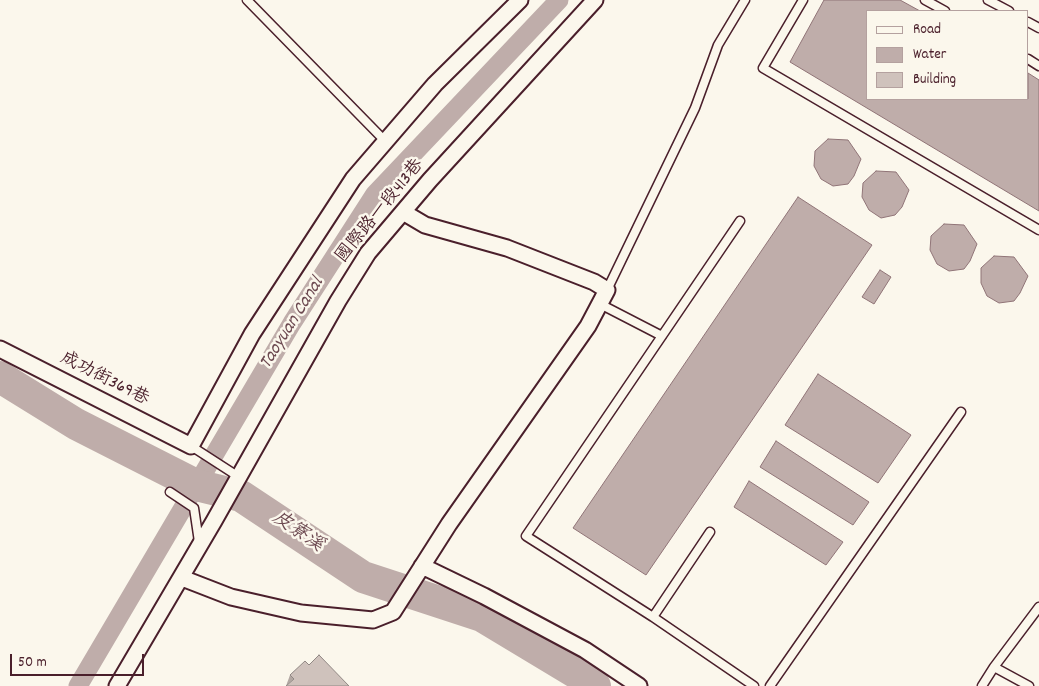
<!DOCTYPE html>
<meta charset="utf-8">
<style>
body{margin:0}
#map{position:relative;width:1039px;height:686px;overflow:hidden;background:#fbf7ec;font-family:Dekko,sans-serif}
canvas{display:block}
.legend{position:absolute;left:866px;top:10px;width:162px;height:90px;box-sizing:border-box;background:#fbf7ec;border:1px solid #b4a19f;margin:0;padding:6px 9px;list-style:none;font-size:15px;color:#4a1f2b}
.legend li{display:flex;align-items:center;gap:10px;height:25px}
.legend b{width:25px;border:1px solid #b4a19f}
.scale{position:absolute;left:10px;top:654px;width:134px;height:22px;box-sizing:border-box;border:2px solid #4a1f2b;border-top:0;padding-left:6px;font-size:15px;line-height:18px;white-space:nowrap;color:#4a1f2b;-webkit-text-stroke:4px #fbf7ec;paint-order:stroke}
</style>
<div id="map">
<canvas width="1039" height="686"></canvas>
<ul class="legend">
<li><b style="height:6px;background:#fbf7ec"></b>Road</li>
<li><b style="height:14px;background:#bfadaa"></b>Water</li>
<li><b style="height:14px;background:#cfc2bc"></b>Building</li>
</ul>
<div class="scale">50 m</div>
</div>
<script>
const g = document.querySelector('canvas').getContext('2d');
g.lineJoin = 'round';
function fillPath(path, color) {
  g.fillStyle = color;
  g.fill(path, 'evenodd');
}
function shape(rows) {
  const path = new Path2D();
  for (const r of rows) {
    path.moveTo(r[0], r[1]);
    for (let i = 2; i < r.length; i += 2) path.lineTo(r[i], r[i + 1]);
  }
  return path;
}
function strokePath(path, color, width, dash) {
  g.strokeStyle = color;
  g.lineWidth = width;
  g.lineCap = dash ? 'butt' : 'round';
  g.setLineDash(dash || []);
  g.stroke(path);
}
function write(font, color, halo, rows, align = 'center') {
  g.font = font + ' Dekko,"LXGW WenKai TC",sans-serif';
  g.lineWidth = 5;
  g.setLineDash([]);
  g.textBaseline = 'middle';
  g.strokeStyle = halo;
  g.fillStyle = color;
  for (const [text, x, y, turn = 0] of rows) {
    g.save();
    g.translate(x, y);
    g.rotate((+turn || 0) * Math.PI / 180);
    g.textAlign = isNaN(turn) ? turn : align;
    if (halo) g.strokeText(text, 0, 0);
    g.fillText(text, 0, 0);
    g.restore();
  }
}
const water = shape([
 [824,0,900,0,920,11,868,11,868,99,1028,99,1028,73,1039,80,1039,211,790,62,824,0],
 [828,139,848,140,861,159,854,176,848,184,833,186,821,179,814,166,815,151,828,139],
 [876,171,896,172,909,190,902,207,895,215,881,218,869,210,862,197,863,183,876,171],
 [798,197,872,245,646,575,573,528,798,197],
 [944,224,964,225,977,244,970,261,964,269,949,271,937,264,930,250,931,236,944,224],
 [994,256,1014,257,1028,276,1020,293,1014,301,999,303,987,296,981,283,981,268,994,256],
 [880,270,891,277,874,304,862,297,880,270],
 [818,374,911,435,878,483,785,425,818,374],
 [776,441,869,502,853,525,760,467,776,441],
 [749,481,843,542,826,565,734,507,749,481]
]);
const canal = shape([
 [78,686,292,323,375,194,559,0]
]);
const river = shape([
 [0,377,76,424,196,485,241,496,363,577,482,616,575,672,595,686]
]);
const lane = shape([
 [247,0,386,142],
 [803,0,763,68,1039,230],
 [925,0,945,11],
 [988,0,1009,11],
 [1028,22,1039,28],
 [1028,59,1039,66],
 [740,221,526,536,653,617,754,686],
 [607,290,695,108,718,45,745,0],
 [600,304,662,336],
 [191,446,239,477],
 [170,492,194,508,199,542],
 [653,617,710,532],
 [770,686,961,412],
 [982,686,994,667],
 [1029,686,994,667,1039,607]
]);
const street = shape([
 [0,349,191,446,252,334,353,179,435,84,520,0],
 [422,566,484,596,585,650,639,686],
 [182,578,231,597,301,613,373,620,393,612,449,524,588,326,607,290,594,282,507,248,425,225,403,212],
 [117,686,214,521,338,301,368,253,430,180,595,0]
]);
const wall = shape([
 [309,665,286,686,290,675]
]);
const building = shape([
 [319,655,349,686,286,686,294,679,290,675,305,661,309,665,319,655]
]);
const streetNames = [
 ["國際路一段413巷",381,212,-51],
 ["成功街369巷",104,380,27]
];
const waterNames = [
 ["Taoyuan Canal",293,324,-58],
 ["皮寮溪",297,533,34]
];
fillPath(water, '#bfadaa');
strokePath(water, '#907477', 1);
strokePath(canal, '#bfadaa', 19);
strokePath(river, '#bfadaa', 32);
strokePath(lane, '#4a1f2b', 11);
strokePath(street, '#4a1f2b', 19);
strokePath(lane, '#fbf7ec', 8);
strokePath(street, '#fbf7ec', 15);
fillPath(wall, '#b2a7a2');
fillPath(building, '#cfc2bc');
strokePath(building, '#918884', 1);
write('18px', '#4a1f2b', '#fbf7ec', streetNames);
write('italic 19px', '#6d4a51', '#fbf7ec', waterNames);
</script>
